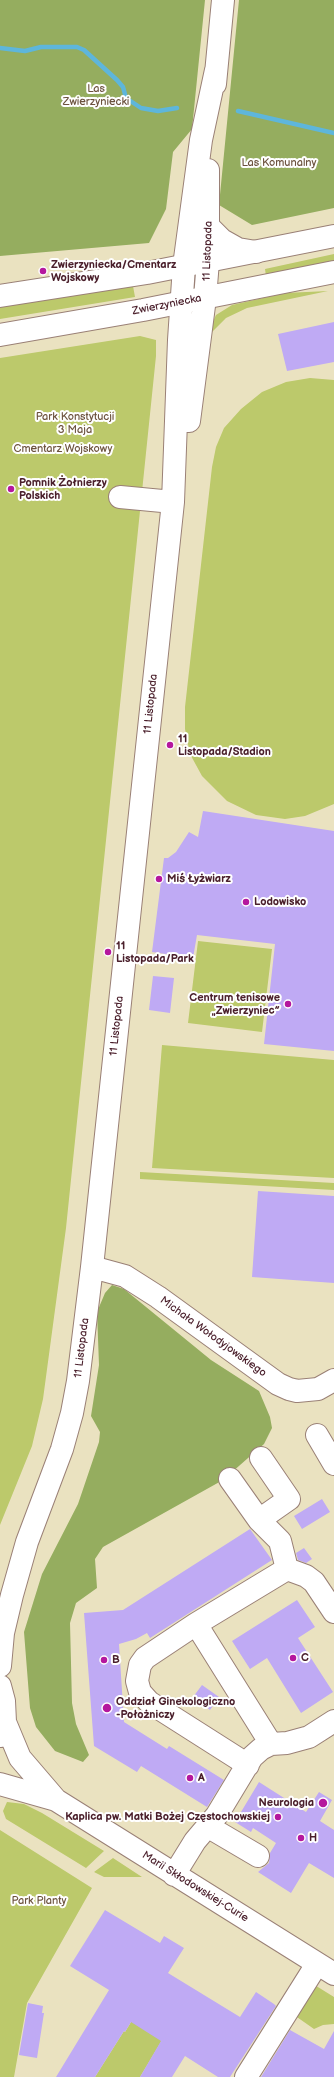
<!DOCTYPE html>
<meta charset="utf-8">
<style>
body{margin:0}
canvas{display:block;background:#eae2c0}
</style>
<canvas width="334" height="2077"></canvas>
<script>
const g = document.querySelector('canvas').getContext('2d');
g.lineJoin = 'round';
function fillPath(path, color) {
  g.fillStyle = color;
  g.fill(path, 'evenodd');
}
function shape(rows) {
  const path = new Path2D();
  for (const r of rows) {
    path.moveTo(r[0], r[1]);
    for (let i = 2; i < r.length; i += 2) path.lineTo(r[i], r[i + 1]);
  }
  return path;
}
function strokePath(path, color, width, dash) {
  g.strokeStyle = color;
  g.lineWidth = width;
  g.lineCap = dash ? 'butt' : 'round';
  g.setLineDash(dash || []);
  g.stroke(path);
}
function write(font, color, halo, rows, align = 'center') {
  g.font = font + ' "Balsamiq Sans",sans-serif';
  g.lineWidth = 4;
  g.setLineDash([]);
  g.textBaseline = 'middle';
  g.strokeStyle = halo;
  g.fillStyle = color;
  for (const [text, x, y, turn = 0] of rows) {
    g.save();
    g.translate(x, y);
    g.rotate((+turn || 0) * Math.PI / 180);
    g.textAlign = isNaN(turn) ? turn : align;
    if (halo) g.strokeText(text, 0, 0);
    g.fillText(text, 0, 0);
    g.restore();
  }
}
const green = shape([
 [334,254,334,262,266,276,265,269],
 [133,286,135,297,0,319,0,306],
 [328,291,247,308,226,318,212,332,207,334,216,315,232,305,285,293],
 [140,336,156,340,156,356,66,1228,43,1399,32,1446,0,1525,0,358],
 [310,378,334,380,334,804,305,816,285,819,256,815,227,801,202,776,190,754,185,729,185,707,212,467,216,447,224,428,241,409,262,392,286,382],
 [198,941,272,949,262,1032,188,1023],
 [162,1045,334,1060,334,1178,152,1168],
 [140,1172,334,1183,334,1190,140,1179],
 [7,1802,24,1804,42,1813,104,1851,86,1868,6,1819,3,1811],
 [0,1830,92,1888,27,2003,14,2077,0,2077],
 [113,1858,142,1877,104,1877,94,1872],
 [313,1984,334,1997,334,2024,323,2025,314,2029,294,2015],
 [174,2020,140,2077,95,2077,124,2031,125,2032,131,2022]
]);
const forest = shape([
 [0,0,205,0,192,129,173,152,166,209,149,243,0,256],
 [239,0,334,0,334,208,252,225,219,205],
 [112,1285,124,1289,211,1360,259,1391,270,1417,272,1428,264,1444,223,1480,103,1547,95,1559,97,1588,76,1603,70,1623,72,1703,76,1724,89,1755,83,1762,55,1751,36,1727,30,1708,24,1632,42,1574,78,1504,99,1442,100,1432,91,1416,99,1365,97,1312,105,1293]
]);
const stream = shape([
 [0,48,25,51,41,47,77,47,84,50,117,80,123,87,126,98,141,108,158,111,177,108],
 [238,111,334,133]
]);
const building = shape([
 [334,322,334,362,287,371,278,334],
 [203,811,334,831,334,1051,264,1044,275,944,197,935,193,958,152,952,164,858,168,858,176,852,189,832,198,837],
 [153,976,174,978,170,1013,149,1010],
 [258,1191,334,1196,334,1283,252,1277],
 [322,1499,330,1512,302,1529,294,1516],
 [250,1529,272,1560,150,1638,147,1633,136,1639,119,1644,124,1722,167,1749,169,1746,224,1780,207,1807,141,1766,137,1772,94,1746,84,1613,123,1610],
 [304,1548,312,1559,306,1563,298,1560,296,1553],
 [297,1600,315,1627,298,1638,333,1692,301,1713,267,1658,250,1669,232,1641],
 [202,1685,219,1697,210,1710,193,1697],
 [259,1782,306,1812,319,1792,332,1800,320,1821,334,1830,334,1878,309,1863,291,1893,258,1872,269,1863,270,1853,276,1843,253,1828,251,1832,235,1822],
 [105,1910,160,1943,164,1936,184,1948,168,1973,240,2017,256,1992,274,2004,276,2006,230,2077,218,2077,185,2056,172,2077,140,2077,161,2041,131,2022,125,2032,124,2031,95,2077,56,2077,109,1990,70,1966],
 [28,2003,43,2006,42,2013,44,2013,37,2058,19,2055],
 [290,2030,324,2049,334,2031,334,2077,261,2077]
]);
const minor = shape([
 [215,84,223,0],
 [209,227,222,240,238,249,256,252],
 [189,421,205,298,208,261,208,170],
 [120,497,173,502],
 [92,1267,125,1276,158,1297,278,1384,289,1389,297,1391,318,1389,334,1380],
 [317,1435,334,1464],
 [230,1479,259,1520,280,1541,287,1569],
 [259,1520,289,1499,261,1458],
 [196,1624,145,1658,140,1665,137,1681,140,1692,149,1702,248,1765],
 [0,1666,3,1633,12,1595,27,1542,62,1449,72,1413,78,1381,92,1267,173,502,179,340,184,266,201,140,216,70],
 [0,1686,4,1701,5,1722,1,1736],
 [5,1722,20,1758,56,1800],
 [271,1744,287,1743,309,1737,334,1721],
 [0,1784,56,1800,334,1974],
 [207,1826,258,1856],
 [174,1875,195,1841,217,1815,252,1757,261,1749,271,1744,196,1624,287,1569,306,1576,314,1582,334,1612],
 [246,2077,317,1964]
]);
const major = shape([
 [0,296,147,273,334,236],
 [0,335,143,310,334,272]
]);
const markers = [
 [43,271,4,"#b5179e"],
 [11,489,4,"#b5179e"],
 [170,745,4,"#b5179e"],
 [159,879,4,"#b5179e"],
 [246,902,4,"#b5179e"],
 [108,952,4,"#b5179e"],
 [288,1004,4,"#b5179e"],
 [293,1658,4,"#b5179e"],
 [104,1660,4,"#b5179e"],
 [107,1708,5,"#b5179e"],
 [190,1778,4,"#b5179e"],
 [323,1803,5,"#b5179e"],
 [278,1817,4,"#b5179e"],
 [301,1838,4,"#b5179e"]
];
const parkNames = [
 ["Las",96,89],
 ["Zwierzyniecki",96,102],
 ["Las Komunalny",279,163],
 ["Park Konstytucji",75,417],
 ["3 Maja",75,430],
 ["Cmentarz Wojskowy",63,449],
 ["Park Planty",39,1901]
];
const streetNames = [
 ["11 Listopada",208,251,-88],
 ["Zwierzyniecka",167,305,-11],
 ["11 Listopada",151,704,-84],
 ["11 Listopada",117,1026,-84],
 ["Michała Wołodyjowskiego",213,1337,36],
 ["11 Listopada",82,1348,-83],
 ["Marii Skłodowskiej-Curie",195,1887,32]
];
const poiNames = [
 ["Zwierzyniecka/Cmentarz",51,265],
 ["Wojskowy",51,278],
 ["Pomnik Żołnierzy",19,483],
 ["Polskich",19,496],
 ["11",178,739],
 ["Listopada/Stadion",178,752],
 ["Miś Łyżwiarz",167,879],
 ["Lodowisko",254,902],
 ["11",116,946],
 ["Listopada/Park",116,959],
 ["Centrum tenisowe",280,998,"right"],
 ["„Zwierzyniec”",280,1011,"right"],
 ["C",301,1658],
 ["B",112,1660],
 ["Oddział Ginekologiczno",116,1702],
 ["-Położniczy",116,1715],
 ["A",198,1778],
 ["Neurologia",314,1803,"right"],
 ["Kaplica pw. Matki Bożej Częstochowskiej",270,1817,"right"],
 ["H",309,1838]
];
fillPath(green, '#bcc96b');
fillPath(forest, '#95ad5f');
strokePath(stream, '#5eb6db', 4.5);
fillPath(building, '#bfaaf4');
strokePath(minor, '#9a8076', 24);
strokePath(major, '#9a8076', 24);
strokePath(minor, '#fff', 22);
strokePath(major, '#fff', 22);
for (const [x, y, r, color] of markers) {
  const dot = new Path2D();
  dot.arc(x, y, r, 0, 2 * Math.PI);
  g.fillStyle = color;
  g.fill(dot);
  strokePath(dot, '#fff', 1.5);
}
write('11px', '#6c523e', '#fff', parkNames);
write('11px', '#4a1f2b', '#fff', streetNames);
write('bold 11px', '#4a1f2b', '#fff', poiNames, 'left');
</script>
